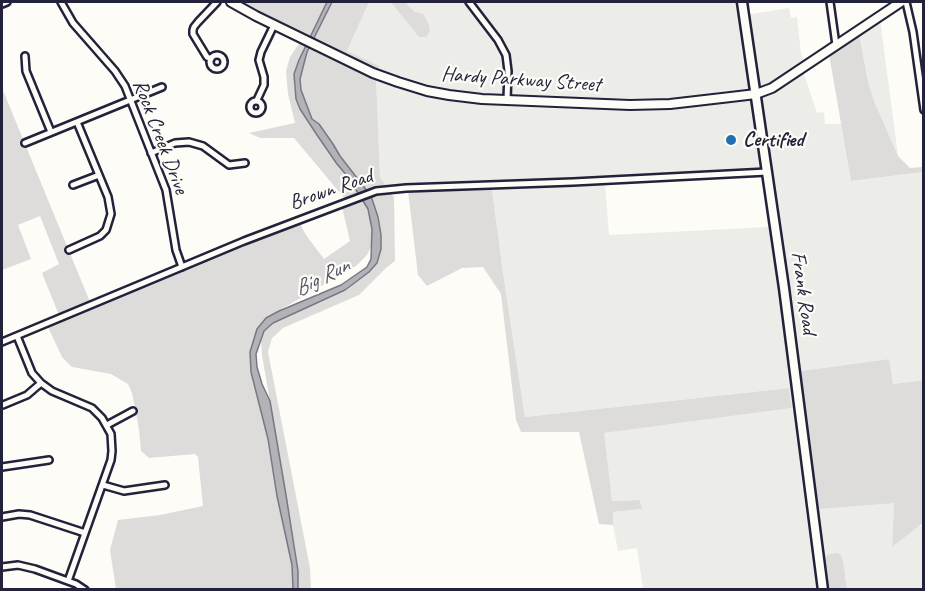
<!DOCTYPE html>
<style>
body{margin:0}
#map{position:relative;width:925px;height:591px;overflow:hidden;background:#fdfcf7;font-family:Caveat,sans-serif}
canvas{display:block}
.frame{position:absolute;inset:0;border:3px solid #22223b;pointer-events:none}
</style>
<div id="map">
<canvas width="925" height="591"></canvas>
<div class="frame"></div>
</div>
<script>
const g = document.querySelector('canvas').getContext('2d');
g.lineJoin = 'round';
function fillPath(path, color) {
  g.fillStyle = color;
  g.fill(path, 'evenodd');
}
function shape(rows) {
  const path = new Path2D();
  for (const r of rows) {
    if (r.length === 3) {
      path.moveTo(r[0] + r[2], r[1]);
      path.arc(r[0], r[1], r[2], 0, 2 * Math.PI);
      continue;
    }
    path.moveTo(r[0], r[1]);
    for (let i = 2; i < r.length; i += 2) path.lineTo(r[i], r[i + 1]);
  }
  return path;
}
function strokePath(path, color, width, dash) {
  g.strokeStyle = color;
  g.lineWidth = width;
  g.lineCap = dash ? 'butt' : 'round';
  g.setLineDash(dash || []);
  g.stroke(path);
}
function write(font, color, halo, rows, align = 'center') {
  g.font = font + ' Caveat,sans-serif';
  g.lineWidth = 4.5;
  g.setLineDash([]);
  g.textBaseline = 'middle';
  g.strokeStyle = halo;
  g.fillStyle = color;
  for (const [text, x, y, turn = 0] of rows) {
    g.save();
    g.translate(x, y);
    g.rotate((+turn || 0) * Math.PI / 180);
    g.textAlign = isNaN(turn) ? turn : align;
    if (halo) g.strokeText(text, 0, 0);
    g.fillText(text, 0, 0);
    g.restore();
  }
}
const built = shape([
 [369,2,391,2,415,12,405,2,743,2,746,15,789,8,791,18,797,17,801,53,807,68,803,71,817,113,824,112,825,124,842,124,851,181,923,172,923,380,892,384,889,359,801,371,894,503,892,547,917,527,923,526,923,589,847,589,843,560,825,559,828,589,643,589,637,548,618,551,613,525,613,512,642,509,640,500,612,501,603,433,792,408,789,388,525,417,503,273,492,191,389,191,380,177,376,77,347,51],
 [761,175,768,227,609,235,605,183],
 [880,19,898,156,874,101,868,82,859,33]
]);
const green = shape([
 [239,2,369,2,347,51,379,66,378,71,252,10],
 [391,2,405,2,415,12,423,14,429,25,430,31,426,37,419,37],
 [859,33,868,82,874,101,898,156,910,168,923,167,923,172,851,181,829,54],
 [300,42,376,77,380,177,386,186,368,189,345,199,294,138,260,138,249,133,295,123,288,94,286,71,290,57],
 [2,88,90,302,59,315,42,273,59,264,40,216,18,225,31,259,2,270],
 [492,190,503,273,525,417,789,388,792,408,604,433,612,501,640,500,642,509,613,512,613,525,599,524,579,432,521,432,516,420,501,294,483,267,462,268,427,286,418,275,408,191],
 [389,191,394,197,395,261,386,268,359,295,283,328,272,338,268,352,310,568,311,589,298,589,298,571,295,549,262,355,261,340,264,331,273,323,345,290,377,263,381,249,381,235,378,217,371,196],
 [363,199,368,209,372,229,371,247,367,255,356,266,266,318,250,352,268,439,277,496,292,565,293,589,116,589,110,550,118,520,160,515,203,506,198,457,195,454,149,458,141,451,139,429,132,393,128,384,111,374,72,367,62,357,47,325,299,222,306,235,324,259,350,241,342,207],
 [889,359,893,384,924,380,923,523,892,547,894,503,819,509,801,371],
 [837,553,840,554,843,560,847,589,828,589,825,559,827,555]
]);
const water = shape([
 [327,2,332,2,307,52,300,79,301,90,312,119,319,124,333,144,340,156,371,196,378,217,381,235,381,249,377,263,369,272,345,290,273,323,264,331,256,354,257,367,262,384,270,401,286,495,298,571,298,589,293,589,292,565,277,496,268,439,251,372,250,352,257,329,266,318,279,311,341,285,367,267,371,259,372,229,368,209,348,177,337,164,317,135,300,109,296,99,294,74,299,60,327,2]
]);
const minor = shape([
 [61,2,73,23,115,71,125,86,166,190,176,250,182,267],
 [469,2,498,40,506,55,508,71,507,100],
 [830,2,836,45],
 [906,2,913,32,924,110],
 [2,4,7,2],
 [217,62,7],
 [25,56,26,71,51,132],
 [211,59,207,57,193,34,193,30,194,27,198,22,217,2],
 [257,100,264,85,264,77,259,60,261,52,274,25],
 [256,107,6],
 [25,143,162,87],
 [151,153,175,143,189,142,203,146,229,165,245,163],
 [73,185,99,175],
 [69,250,100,236,106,230,111,214,108,197,77,122],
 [17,336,32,373,41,383,52,391,92,408,102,418,111,434,112,451,111,460,68,581],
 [2,342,244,241,376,191,406,188,573,182,767,172],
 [3,405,27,395,41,383],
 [107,425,133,411],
 [2,467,49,460],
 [103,485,124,491,165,485],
 [2,517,19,514,30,515,85,533],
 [2,567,18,565,35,569,76,584,85,590]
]);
const secondary = shape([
 [231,2,256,16,373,73,398,82,427,91,449,95,482,99,630,105,670,104,722,98,756,94,772,88,901,2]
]);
const primary = shape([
 [742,2,784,288,823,590]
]);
const markers = [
 [731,140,6,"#1f6fb2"]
];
const streetNames = [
 ["Hardy Parkway Street",521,80,4],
 ["Rock Creek Drive",160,137,69],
 ["Brown Road",331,190,-19],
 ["Frank Road",803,293,82]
];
const poiNames = [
 ["Certified",743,140]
];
const waterNames = [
 ["Big Run",322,278,-27]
];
fillPath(built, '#ecece9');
fillPath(green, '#dddcdb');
fillPath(water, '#b2b2b7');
strokePath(water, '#787885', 1.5);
strokePath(minor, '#22223b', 10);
strokePath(secondary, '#22223b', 12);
strokePath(primary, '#22223b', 13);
strokePath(minor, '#fdfcf7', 5);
strokePath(secondary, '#fdfcf7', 8);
strokePath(primary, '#fdfcf7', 8);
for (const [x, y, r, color] of markers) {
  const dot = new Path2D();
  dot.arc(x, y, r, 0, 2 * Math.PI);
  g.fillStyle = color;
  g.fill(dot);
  strokePath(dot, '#fdfcf7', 2);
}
write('21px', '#22223b', '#fdfcf7', streetNames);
write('bold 21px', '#22223b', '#fdfcf7', poiNames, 'left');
write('italic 22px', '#545466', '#fdfcf7', waterNames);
</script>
